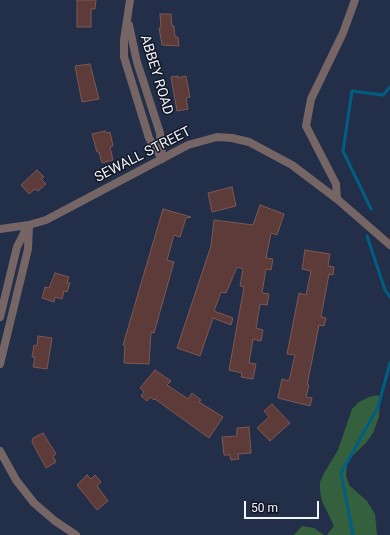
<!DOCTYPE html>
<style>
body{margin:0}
#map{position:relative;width:390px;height:535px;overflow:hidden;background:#232f48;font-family:Roboto,sans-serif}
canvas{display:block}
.scale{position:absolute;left:244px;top:501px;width:75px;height:18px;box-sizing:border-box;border:2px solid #f0f5ff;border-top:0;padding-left:5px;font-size:12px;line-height:14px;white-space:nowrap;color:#f0f5ff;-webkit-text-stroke:3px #121723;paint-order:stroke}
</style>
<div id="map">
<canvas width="390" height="535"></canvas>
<div class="scale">50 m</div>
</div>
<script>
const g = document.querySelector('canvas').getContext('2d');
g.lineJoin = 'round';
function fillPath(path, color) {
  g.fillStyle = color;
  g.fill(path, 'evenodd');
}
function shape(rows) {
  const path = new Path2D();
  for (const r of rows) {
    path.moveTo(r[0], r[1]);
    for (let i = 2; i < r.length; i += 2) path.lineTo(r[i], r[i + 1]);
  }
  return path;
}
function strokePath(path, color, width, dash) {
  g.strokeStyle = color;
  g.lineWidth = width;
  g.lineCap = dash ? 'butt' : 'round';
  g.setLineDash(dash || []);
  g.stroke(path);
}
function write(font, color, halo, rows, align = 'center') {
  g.font = font + ' Roboto,sans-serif';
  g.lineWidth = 3;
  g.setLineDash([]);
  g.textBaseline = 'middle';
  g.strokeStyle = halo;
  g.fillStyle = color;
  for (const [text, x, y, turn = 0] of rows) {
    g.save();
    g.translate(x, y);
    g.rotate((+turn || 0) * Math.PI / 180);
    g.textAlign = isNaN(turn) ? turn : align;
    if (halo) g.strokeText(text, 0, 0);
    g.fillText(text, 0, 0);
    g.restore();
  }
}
const green = shape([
 [378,395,380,398,379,417,373,433,366,443,352,456,347,465,346,475,349,485,367,501,375,514,377,535,327,535,334,526,322,501,320,491,320,482,324,473,338,450,352,409,359,402,369,397],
 [302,526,314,528,324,535,294,535]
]);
const stream = shape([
 [371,209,343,151,352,91,383,95,390,87],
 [367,236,385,290,390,297],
 [353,535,341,473,378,407,390,363]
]);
const building = shape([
 [77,0,96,0,95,9,91,9,91,27,77,27,77,0],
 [160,14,171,14,172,26,174,26,175,37,178,37,179,46,162,45,159,28,161,28,160,14],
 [90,64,99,99,82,102,75,66,90,64],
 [178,76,178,78,186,76,190,97,186,98,188,109,177,111,171,77,178,76],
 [105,131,106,133,110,132,113,146,110,147,113,160,102,163,99,152,97,152,92,134,105,131],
 [37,170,44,177,41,179,46,184,38,191,35,189,29,194,21,185,37,170],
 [232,187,236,206,212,212,208,193,232,187],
 [260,205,284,214,277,235,271,233,266,258,273,259,271,270,266,269,262,293,269,294,267,305,260,304,256,328,263,330,261,341,253,339,249,363,256,364,253,379,241,377,242,373,229,370,244,287,240,286,243,269,237,267,226,293,221,292,214,311,233,318,231,325,213,318,200,356,177,348,211,246,214,220,253,225,260,205],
 [163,209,191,217,186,218,180,237,174,235,167,260,174,262,154,333,151,332,149,364,124,363,125,345,123,345,163,209],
 [305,250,330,254,328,266,334,267,333,275,329,274,321,317,326,318,324,326,319,325,307,385,309,385,306,397,312,398,310,406,278,398,282,379,289,381,295,355,287,354,291,334,299,293,306,295,311,271,302,269,305,250],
 [55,273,69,277,67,283,70,283,67,292,64,291,62,299,55,297,54,302,42,298,45,287,49,288,55,273],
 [38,336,52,338,47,369,33,367,35,357,32,357,34,345,37,346,38,336],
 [155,370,171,381,167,385,188,399,192,393,201,400,199,402,223,417,209,438,155,399,154,400,150,397,147,401,141,396,144,392,140,388,155,370],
 [272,404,290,423,270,441,257,428,269,417,264,411,272,404],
 [249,427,251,453,238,454,239,459,231,460,230,455,224,455,222,437,237,436,237,428,249,427],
 [43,433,56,454,53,456,56,462,46,468,32,442,33,438,43,433],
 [87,475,91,479,95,475,101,482,97,486,108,501,97,510,77,485,87,475]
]);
const minor = shape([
 [130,0,124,40,124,57,149,138,162,159],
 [129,25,137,62,160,133,162,157],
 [337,199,336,184,306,126,311,99,343,33,355,0],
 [0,229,29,225,46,220,188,145,217,137,232,138,249,142,292,165,337,199,390,245],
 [0,317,17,247,27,227],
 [0,364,28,249,29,225],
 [0,451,16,480,34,503,55,521,76,535]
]);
const streetNames = [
 ["ABBEY ROAD",156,75,73],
 ["SEWALL STREET",143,155,-27]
];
fillPath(green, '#34603d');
strokePath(stream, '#005e85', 3);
fillPath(building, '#5d3b38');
strokePath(building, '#7d5855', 1);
strokePath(minor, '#766565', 8);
write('14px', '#f0f5ff', '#121723', streetNames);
</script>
